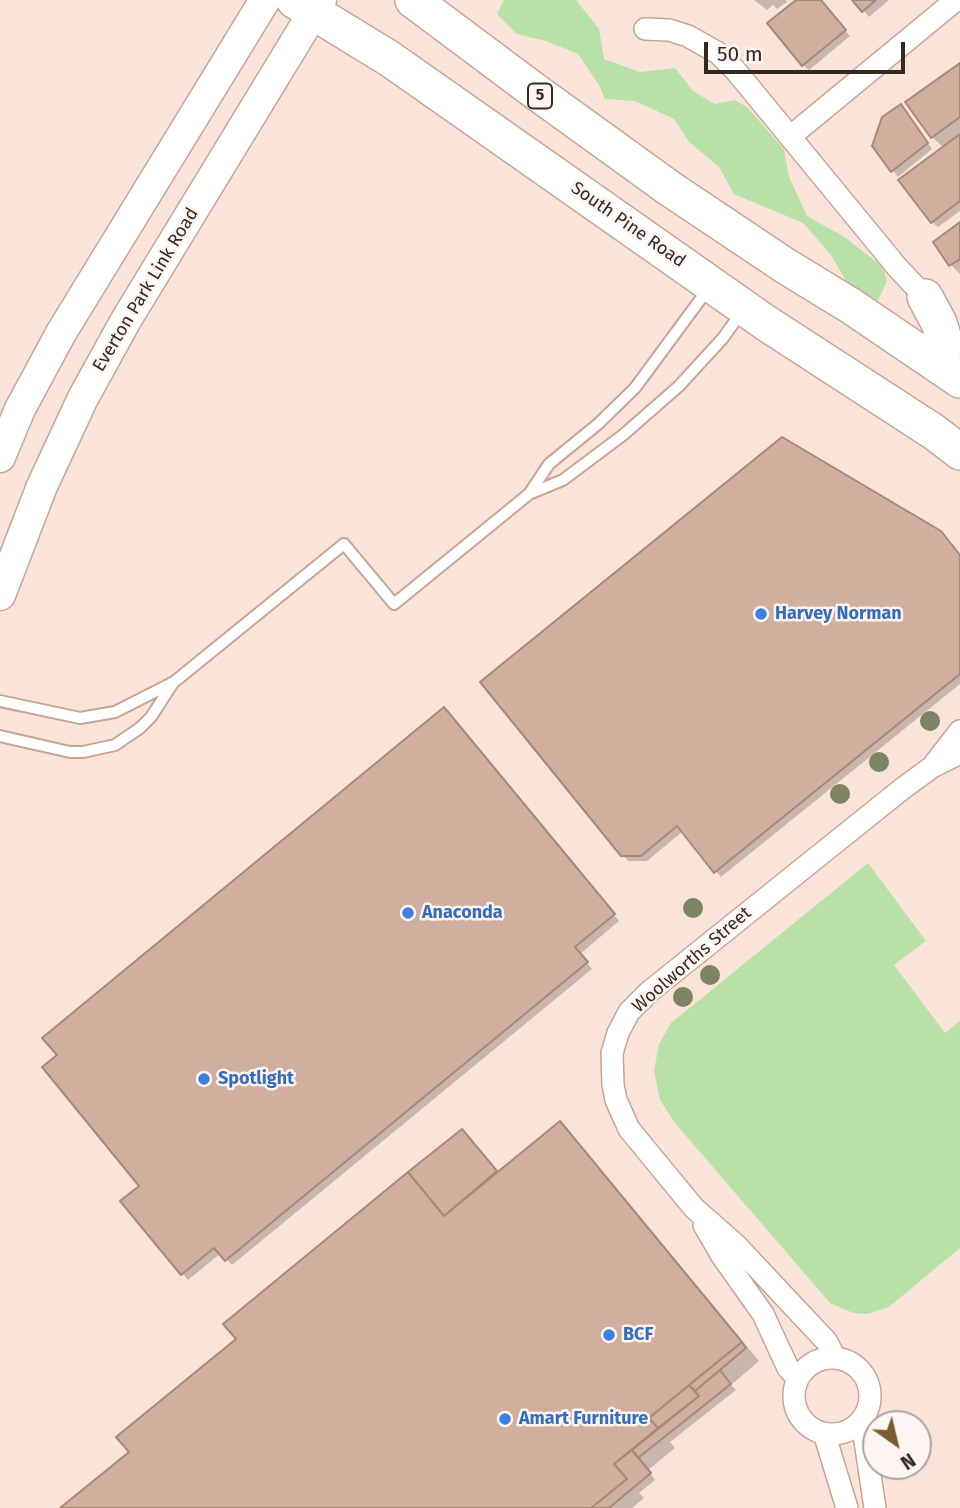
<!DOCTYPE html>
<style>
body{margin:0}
#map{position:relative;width:960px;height:1508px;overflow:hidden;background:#fae4d9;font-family:"Fira Sans",sans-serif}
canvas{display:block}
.north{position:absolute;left:862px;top:1410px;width:70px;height:70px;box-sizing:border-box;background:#fcf5f1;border:2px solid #ada39e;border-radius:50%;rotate:146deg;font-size:19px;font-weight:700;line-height:28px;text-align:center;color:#362922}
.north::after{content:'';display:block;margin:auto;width:24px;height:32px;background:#795d30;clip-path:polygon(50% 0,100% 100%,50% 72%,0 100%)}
.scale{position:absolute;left:704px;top:42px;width:201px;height:32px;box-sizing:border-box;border:4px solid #362922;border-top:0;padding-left:9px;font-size:21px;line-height:24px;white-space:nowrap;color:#362922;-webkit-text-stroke:5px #fcf5f1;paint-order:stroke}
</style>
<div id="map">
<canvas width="960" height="1508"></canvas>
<div class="north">N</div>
<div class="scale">50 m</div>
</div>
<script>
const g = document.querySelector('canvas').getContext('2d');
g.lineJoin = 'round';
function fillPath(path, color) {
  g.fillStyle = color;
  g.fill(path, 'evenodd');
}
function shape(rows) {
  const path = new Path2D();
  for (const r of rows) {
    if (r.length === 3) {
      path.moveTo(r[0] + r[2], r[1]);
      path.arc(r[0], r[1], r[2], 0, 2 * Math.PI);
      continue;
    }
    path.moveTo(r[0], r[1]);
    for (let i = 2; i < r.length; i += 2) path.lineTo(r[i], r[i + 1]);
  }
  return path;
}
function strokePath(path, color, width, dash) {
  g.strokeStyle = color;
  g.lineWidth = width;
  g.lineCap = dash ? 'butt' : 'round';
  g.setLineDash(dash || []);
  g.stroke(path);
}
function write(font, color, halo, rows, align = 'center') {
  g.font = font + ' "Fira Sans",sans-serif';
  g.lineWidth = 5;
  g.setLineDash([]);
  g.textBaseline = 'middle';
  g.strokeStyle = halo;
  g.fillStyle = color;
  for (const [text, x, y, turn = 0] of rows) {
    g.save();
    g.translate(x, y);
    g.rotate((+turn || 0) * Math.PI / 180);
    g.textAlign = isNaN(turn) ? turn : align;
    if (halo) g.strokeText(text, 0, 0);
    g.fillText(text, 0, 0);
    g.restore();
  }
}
const green = shape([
 [504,0,576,0,599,29,604,59,640,72,675,68,693,91,715,104,735,100,747,107,784,149,789,177,807,216,843,236,883,267,887,281,875,307,849,286,831,255,803,223,734,194,719,167,689,142,674,119,635,101,605,99,599,85,578,54,546,41,517,34,497,14],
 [868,863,926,941,894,965,945,1033,960,1021,960,1248,889,1307,867,1314,853,1313,830,1303,675,1123,660,1100,654,1071,659,1044,671,1023]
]);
const shadow = shape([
 [754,0,786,0,787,2,777,9,773,5,767,10],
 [799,0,820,0,850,36,809,70,803,65],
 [854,0,889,0,869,17],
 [960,65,960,211,938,227,932,222,944,148,932,137],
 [901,106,932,149,898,177,874,146],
 [960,224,960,274,951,265,935,242],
 [960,556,960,684,721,877,683,831,647,861,628,861,622,854],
 [450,715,619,921,580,954,592,969,232,1265,221,1253,188,1280,123,1202,142,1186],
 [559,1123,578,1142,759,1361,731,1385,736,1390,670,1442,675,1448,648,1470,655,1480,639,1493,644,1498,632,1508,63,1508,132,1452,238,1339,468,1137,498,1174]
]);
const building = shape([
 [796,0,821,0,846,30,802,66,767,23,796,0],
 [852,0,876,0,862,12,852,0],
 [960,63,960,117,931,138,905,102,960,63],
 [901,104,928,143,891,172,872,146,882,117,901,104],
 [960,134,960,201,931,223,898,180,960,134],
 [960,222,960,259,949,266,933,242,960,222],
 [782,437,941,531,960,555,960,674,714,873,677,826,641,856,621,856,480,682,782,437],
 [444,707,615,914,575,947,588,962,225,1261,214,1248,181,1275,120,1201,139,1186,42,1067,57,1055,42,1038,444,707],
 [560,1121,742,1342,649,1418,658,1428,614,1464,627,1479,591,1508,60,1508,129,1452,116,1437,236,1339,223,1324,408,1172,444,1216,560,1121],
 [462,1129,497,1171,444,1216,408,1172,462,1129],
 [742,1342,746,1348,695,1391,689,1385,742,1342],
 [720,1370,731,1384,638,1458,632,1450,699,1396,695,1391,720,1370],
 [689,1385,699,1396,658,1428,649,1418,689,1385],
 [632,1450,651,1473,609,1508,591,1508,627,1479,614,1464,632,1450]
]);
const service = shape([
 [529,494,549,464,598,424,635,388,708,289],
 [0,701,80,718,115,712,174,682,344,544,394,604,529,494,563,480,623,435,679,386,723,338,743,310],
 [0,736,70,752,83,752,115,745,140,728,151,717,173,683]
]);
const minor = shape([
 [645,29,669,30,688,36,718,53,736,71,897,267,925,297],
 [791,136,956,0],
 [935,763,960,731],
 [704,1225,722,1256,763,1314,788,1368,798,1379],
 [832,1396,38],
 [835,1358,827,1342,736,1245,694,1208,629,1129,616,1100,613,1085,612,1053,618,1033,629,1012,649,992,902,789,932,767,960,753],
 [862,1421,875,1508],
 [824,1433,847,1508]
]);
const secondary = shape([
 [0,457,20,409,61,333,265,0],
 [0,595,42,486,83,398,126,320,321,0]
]);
const trunk = shape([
 [294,0,390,59,766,323,934,432,960,452],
 [413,0,532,89,669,188,784,265,851,306,960,380],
 [925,297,939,323,943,336,942,368]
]);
const trees = [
 [930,721],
 [879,762],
 [840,794],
 [693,908],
 [710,975],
 [683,997]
];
const markers = [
 [761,614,7,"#3f7fe0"],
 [408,913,7,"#3f7fe0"],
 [204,1079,7,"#3f7fe0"],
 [609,1335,7,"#3f7fe0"],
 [505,1419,7,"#3f7fe0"]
];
const shields = [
 [540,96,24]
];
const shieldNames = [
 ["5",540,96]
];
const streetNames = [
 ["South Pine Road",628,225,35],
 ["Everton Park Link Road",146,290,-59],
 ["Woolworths Street",692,960,-41]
];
const shopNames = [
 ["Harvey Norman",775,614],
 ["Anaconda",422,913],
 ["Spotlight",218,1079],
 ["BCF",623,1335],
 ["Amart Furniture",519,1419]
];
fillPath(green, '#b9e2a8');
fillPath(shadow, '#0003');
fillPath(building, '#d1af9e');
strokePath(building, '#a88877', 2);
strokePath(service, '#c6a594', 14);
strokePath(minor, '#c6a594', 24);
strokePath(secondary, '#c6a594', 33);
strokePath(trunk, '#c6a594', 38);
strokePath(service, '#fff', 10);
strokePath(minor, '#fff', 21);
strokePath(secondary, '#fff', 30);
strokePath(trunk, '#fff', 35);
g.fillStyle = '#7c8463';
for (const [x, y] of trees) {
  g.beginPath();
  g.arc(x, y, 10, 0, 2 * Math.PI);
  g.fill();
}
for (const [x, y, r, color] of markers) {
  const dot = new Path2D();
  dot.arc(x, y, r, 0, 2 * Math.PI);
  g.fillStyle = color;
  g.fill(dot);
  strokePath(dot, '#fcf5f1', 2.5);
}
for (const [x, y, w] of shields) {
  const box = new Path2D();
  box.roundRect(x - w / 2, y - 12.5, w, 25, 5);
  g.fillStyle = '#fcf5f1';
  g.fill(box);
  strokePath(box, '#362922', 2);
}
write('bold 16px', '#362922', null, shieldNames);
write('18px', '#362922', '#fcf5f1', streetNames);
write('bold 18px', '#366cbe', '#fcf5f1', shopNames, 'left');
</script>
